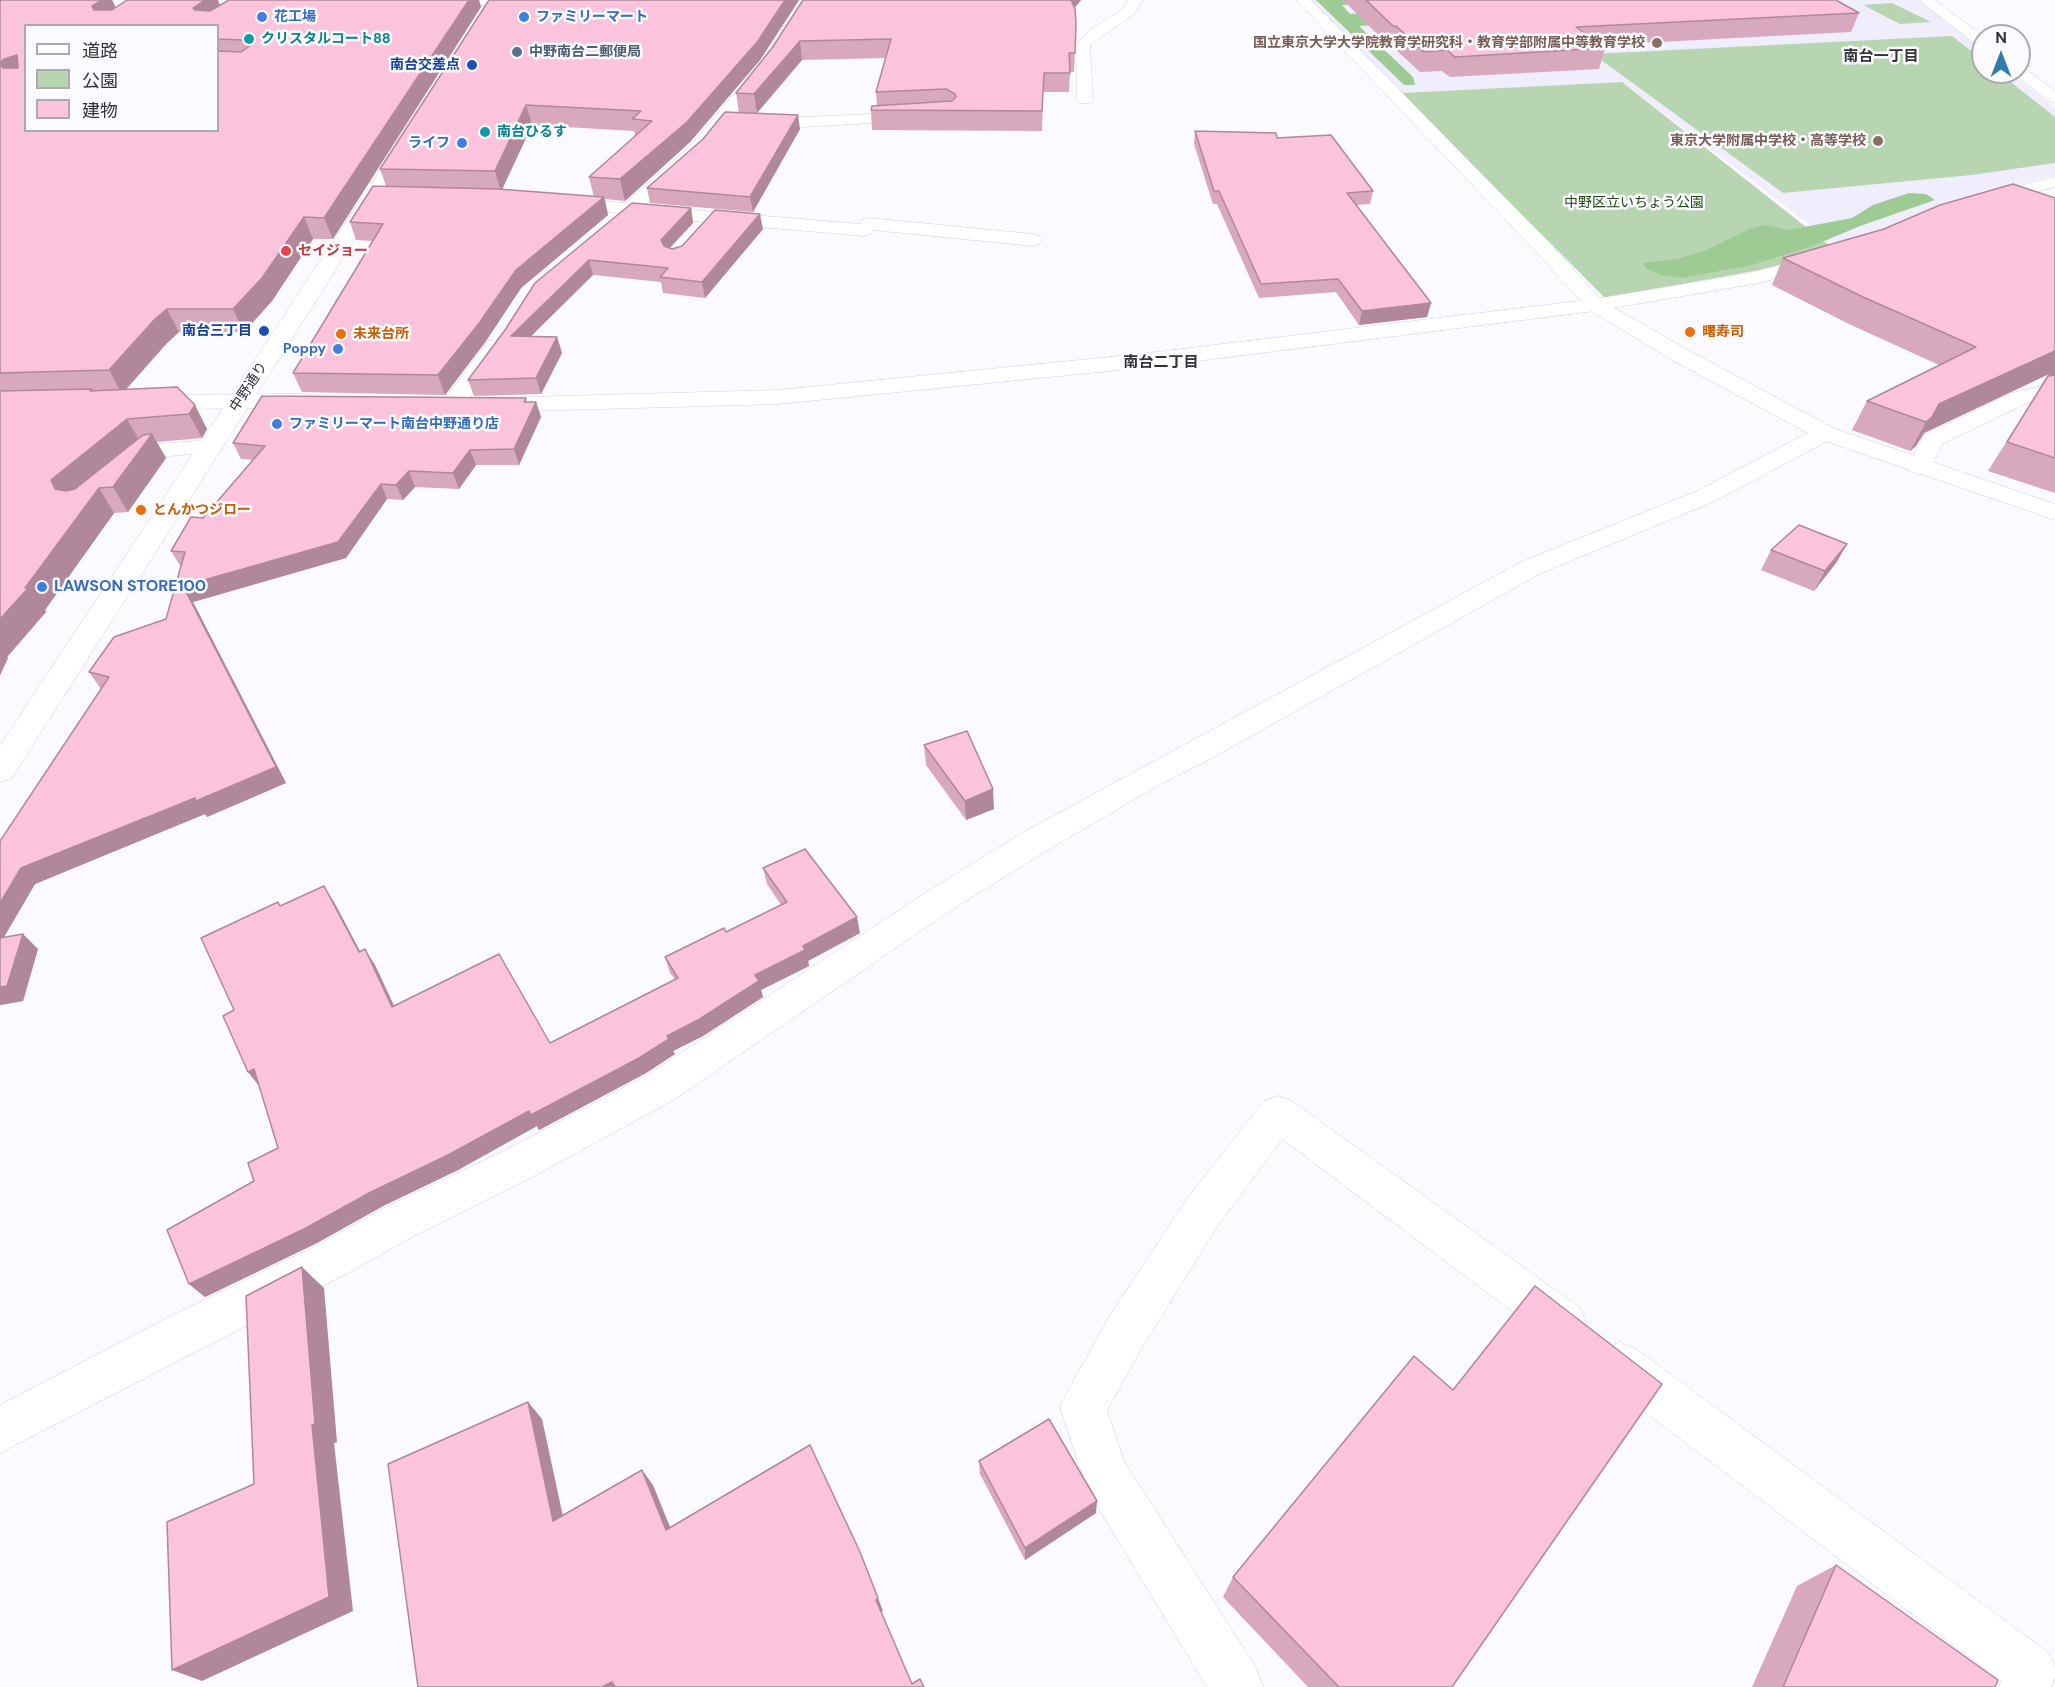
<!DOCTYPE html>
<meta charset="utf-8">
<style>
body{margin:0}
#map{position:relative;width:2055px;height:1687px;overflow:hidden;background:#fbfafe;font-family:"DM Sans","Noto Sans JP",sans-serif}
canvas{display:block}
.legend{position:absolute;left:24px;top:24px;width:195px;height:108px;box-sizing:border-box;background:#fbfafe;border:2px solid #abaaaf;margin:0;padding:8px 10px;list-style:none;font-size:18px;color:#343339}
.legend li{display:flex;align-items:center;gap:12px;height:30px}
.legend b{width:30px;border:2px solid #abaaaf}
.north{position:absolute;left:1971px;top:24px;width:60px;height:60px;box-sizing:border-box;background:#fbfafe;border:2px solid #abaaaf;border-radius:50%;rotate:0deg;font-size:16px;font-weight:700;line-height:24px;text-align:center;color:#343339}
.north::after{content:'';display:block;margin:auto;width:21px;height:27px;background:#327baf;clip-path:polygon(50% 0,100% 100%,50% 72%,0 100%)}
</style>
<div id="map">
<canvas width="2055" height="1687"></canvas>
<ul class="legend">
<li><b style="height:8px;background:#fff"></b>道路</li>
<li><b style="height:16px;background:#b8d5b1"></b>公園</li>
<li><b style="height:16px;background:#fbc3dc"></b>建物</li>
</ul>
<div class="north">N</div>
</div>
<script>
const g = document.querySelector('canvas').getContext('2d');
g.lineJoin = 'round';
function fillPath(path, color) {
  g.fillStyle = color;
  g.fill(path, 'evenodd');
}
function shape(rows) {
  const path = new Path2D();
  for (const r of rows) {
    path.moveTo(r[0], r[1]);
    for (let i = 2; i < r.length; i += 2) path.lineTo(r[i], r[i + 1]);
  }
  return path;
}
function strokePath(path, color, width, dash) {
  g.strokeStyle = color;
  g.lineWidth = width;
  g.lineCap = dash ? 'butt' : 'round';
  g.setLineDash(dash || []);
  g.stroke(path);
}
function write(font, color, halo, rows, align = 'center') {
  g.font = font + ' "DM Sans","Noto Sans JP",sans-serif';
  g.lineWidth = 5;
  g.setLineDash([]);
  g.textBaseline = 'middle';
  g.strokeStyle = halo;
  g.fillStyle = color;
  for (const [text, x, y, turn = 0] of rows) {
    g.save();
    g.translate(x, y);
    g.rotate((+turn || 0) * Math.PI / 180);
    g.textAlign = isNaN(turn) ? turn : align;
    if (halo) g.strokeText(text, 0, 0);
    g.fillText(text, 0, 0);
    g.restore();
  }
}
const built = shape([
 [1309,0,1919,0,1983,50,1983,72,2010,72,2055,108,2055,175,1992,191,1839,247,1622,82,1401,93]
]);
const green = shape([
 [1892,3,1931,22,1900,24,1863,5],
 [1952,36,1983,60,1983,72,1998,72,2055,117,2055,163,1972,175,1783,193,1593,54],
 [1622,82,1834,249,1765,269,1605,298,1401,93]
]);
const forest = shape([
 [1316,0,1372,0,1375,3,1342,5,1350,14,1398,11,1411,22,1359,26,1413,77,1415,85,1404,85],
 [1909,193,1926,194,1935,200,1860,226,1815,245,1752,265,1681,278,1661,275,1647,269,1643,263,1677,259,1704,251,1750,229,1764,225,1788,230,1852,218,1873,205]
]);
const minor = shape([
 [800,0,814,0,773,66,704,152,644,206,860,224,862,220,869,218,1033,234,1040,236,1043,240,1040,244,1033,246,873,230,871,234,864,236,647,217,641,215,638,211,630,214,555,207,552,203,555,199,561,198,626,203,692,144,762,61,800,0],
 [1129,0,1143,0,1133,15,1090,45,1093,100,1091,103,1079,103,1077,100,1076,44,1090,30,1123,9,1129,0],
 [1919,0,1935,0,1983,36,1983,47,1978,46,1919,0],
 [2019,66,2024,68,2055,91,2055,103,2049,101,2014,74,2012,72,2019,72,2019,66],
 [917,112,925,117,923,120,803,127,755,125,747,120,755,115,803,117,917,112],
 [2055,177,2055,187,1984,205,1978,204,1975,200,1978,196,2055,177],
 [1821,254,1828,256,1831,260,1828,264,1759,283,1595,311,1140,368,778,404,491,412,483,410,480,405,483,400,491,398,778,390,1140,354,1595,299,1750,273,1821,254],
 [496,340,504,341,507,346,460,410,452,412,444,410,441,405,444,400,488,341,496,340],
 [2055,383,2055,397,2027,403,1942,444,1929,472,1920,474,1911,472,1908,467,1924,435,2012,393,2055,383],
 [304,394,312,396,315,401,312,406,304,408,146,409,138,407,135,402,138,397,146,395,304,394],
 [1825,426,1833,428,1837,433,1833,438,1715,501,1539,574,1214,757,1157,786,1046,851,951,910,675,1099,536,1175,414,1236,348,1273,0,1453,0,1405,173,1315,318,1245,384,1208,508,1149,647,1075,927,892,1022,833,1521,562,1697,491,1817,428,1825,426],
 [210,440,218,442,222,447,218,452,156,457,134,476,125,478,116,476,113,471,142,445,210,440],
 [1278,1096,1292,1101,1580,1308,1586,1323,1580,1338,1564,1345,1548,1338,1282,1139,1216,1228,1143,1346,1107,1410,1124,1461,1256,1668,1263,1687,1207,1687,1088,1491,1060,1408,1067,1392,1111,1314,1186,1200,1264,1101,1278,1096],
 [1620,1342,1636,1349,2049,1653,2055,1666,2055,1677,2051,1687,1999,1687,2001,1681,1604,1381,1597,1365,1604,1349,1620,1342]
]);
const tertiary = shape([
 [1296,0,1311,0,1554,248,1602,301,1688,350,1833,428,2055,504,2055,520,1817,438,1672,360,1588,309,1540,256,1296,0]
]);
const secondary = shape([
 [408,135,416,140,328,282,11,779,0,782,0,746,400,140,408,135]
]);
const primary = shape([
 [429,0,570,0,563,4,434,6,429,5,429,0]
]);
const wall = shape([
 [0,0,115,0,112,0,116,7,220,5,229,0,479,0,481,7,333,239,313,239,272,301,244,332,179,332,167,343,126,389,177,387,207,429,202,438,157,442,166,458,128,512,114,513,45,610,46,612,7,657,8,658,0,675],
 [26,26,218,26,218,130],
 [489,0,799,0,760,60,690,142,625,201,605,199,608,215,521,288,486,341,445,395,302,392,293,373,373,241,356,240,350,222,386,186,380,169],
 [532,125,634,131,635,136,589,177,594,197,502,189],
 [803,0,1081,0,1075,8,1076,23,1074,72,1070,72,1069,92,1043,92,1042,131,872,130,871,110,877,105,876,92,886,58,802,60,757,113,800,129,753,212,650,203,647,188,739,113,736,93,772,48],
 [1343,0,1836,0,1859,13,1851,32,1601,45,1605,48,1599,69,1450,77,1442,71,1420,72,1392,46,1389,46],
 [1195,131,1277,138,1373,191,1370,204,1356,205,1431,303,1427,317,1359,325,1336,292,1259,298,1217,204,1213,204,1194,144],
 [2055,198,2055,493,1988,471,2049,374,1924,433,1916,446,1910,451,1852,430,1867,401,1939,365,1849,324,1772,285,1783,258],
 [691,208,693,223,670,248,672,249,763,229,705,298,663,293,661,282,593,275,531,336,557,337,562,353,541,394,474,396,468,380,505,330,535,283],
 [526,398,527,402,536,402,541,417,519,465,476,465,459,489,415,487,403,500,387,499,346,558,193,602,286,783,207,817,205,814,35,884,4,937,38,949,23,1001,0,1005,0,841,101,689,89,672,166,619,181,567,171,551,203,518,254,460,241,459,233,443],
 [1847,544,1836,563,1814,591,1761,570,1771,550],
 [924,745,994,809,966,820,926,765],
 [763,868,860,933,808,961,809,966,761,990,763,997,703,1036,673,1051,675,1054,646,1073,539,1130,537,1126,458,1170,383,1206,317,1243,205,1297,189,1284,254,1181,278,1148,259,1086,248,1072,234,1010,281,906,334,902,360,952,375,965,394,1006,550,1043,675,979,670,973,665,957,726,932,781,905,767,884],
 [1453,1390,1452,1687,1308,1687,1223,1597,1233,1577],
 [979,1461,1096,1513,1025,1560,980,1474],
 [1836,1565,1995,1687,1752,1687,1797,1586]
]);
const shadedWall = shape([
 [102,0,112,0,118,13,94,10,92,6],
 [205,0,218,0,222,11,201,26,193,8],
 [469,0,479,0,481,7,333,239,324,218],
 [785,0,799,0,760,60,690,142,625,201,620,179],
 [1069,0,1081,0,1069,14],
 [800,41,802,60,757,113,754,94],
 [17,55,26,71,10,83,0,63,4,59],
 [526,105,532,125,501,192,495,171],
 [798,115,800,129,753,212,750,197],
 [604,197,608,215,521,288,486,341,445,395,438,375,516,270],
 [691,208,693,223,664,254,661,240],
 [760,214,763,229,705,298,702,282],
 [304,217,313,239,272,301,244,332,233,309],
 [589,260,593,275,516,351,511,336],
 [1431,303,1427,317,1359,325,1362,311],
 [167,309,179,332,167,343,122,394,109,370,155,319],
 [557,337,562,353,541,394,536,378],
 [2055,351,2055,365,2049,374,1924,433,1916,446,1910,451,1926,422,1939,404],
 [2055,365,2055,381,2043,383],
 [536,402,541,417,519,465,514,449],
 [195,405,207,429,202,438,189,414],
 [127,419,141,443,71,513,51,480],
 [152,434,166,458,128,512,113,487],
 [470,450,476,465,459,489,453,473],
 [409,471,415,487,403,500,396,485],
 [381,484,387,499,346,558,193,602,286,783,207,817,205,814,35,884,0,944,0,903,21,868,195,798,183,586],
 [99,488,114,513,45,610,46,612,7,657,8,658,0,675,0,619,25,588],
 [1847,544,1836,563,1814,591,1825,571],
 [993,789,994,809,966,820,965,801],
 [324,886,334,902,369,968,359,952],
 [857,917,860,933,808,961,809,966,761,990,763,997,703,1036,673,1051,675,1054,646,1073,539,1130,531,1115,667,1036,755,975,803,946],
 [23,934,38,949,23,1001,0,1005,0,987],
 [365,949,375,965,402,1023,392,1007],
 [254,1069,261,1088,248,1072],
 [529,1111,537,1126,458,1170,383,1206,317,1243,205,1297,189,1284],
 [302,1267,324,1288,337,1442,334,1443,353,1611,202,1681,172,1670,312,1425],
 [528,1402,542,1419,567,1535,553,1521],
 [642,1470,653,1485,677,1544,666,1530],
 [1097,1501,1096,1513,1025,1560,1025,1548],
 [878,1598,883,1611,881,1612,876,1600],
 [612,1682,619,1687,602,1687]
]);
const building = shape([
 [0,0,102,0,92,6,94,10,112,10,127,0,205,0,193,8,195,10,210,11,229,0,469,0,324,218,304,217,262,278,233,309,167,309,155,319,109,370,0,373,0,64,3,68,18,68,17,55,4,59,0,63,0,0],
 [26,26,218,26,218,39,242,40,251,45,241,52,218,51,218,130,26,130,26,26],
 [489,0,785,0,758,41,687,122,620,179,589,177,652,121,632,119,641,111,526,105,495,171,380,169,489,0],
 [803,0,1071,0,1075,9,1076,23,1075,53,1069,53,1070,73,1044,73,1042,111,871,110,872,106,952,101,956,97,955,94,946,89,876,92,891,39,800,41,754,94,736,93,772,48,803,0],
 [1366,0,1836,0,1859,13,1576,27,1605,48,1455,57,1447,50,1424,52,1396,26,1393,26,1366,0],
 [725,112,798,115,750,197,647,188,703,139,725,112],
 [1195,131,1276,133,1277,138,1331,135,1373,191,1347,193,1431,303,1362,311,1338,279,1261,284,1219,191,1214,191,1195,131],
 [2013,184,2055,198,2055,351,1939,404,1932,417,1926,422,1867,401,1976,347,1863,297,1783,258,1884,229,1940,205,2013,184],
 [373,186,498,189,604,197,516,270,480,322,438,375,293,373,383,224,350,222,373,186],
 [632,203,691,208,661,240,664,246,672,249,682,246,715,210,760,214,702,282,660,277,668,268,589,260,511,336,557,337,536,378,468,380,505,330,535,283,632,203],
 [2055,375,2055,458,2007,442,2048,376,2055,375],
 [177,387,195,405,189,414,127,419,51,480,55,489,66,491,75,489,143,435,152,434,113,487,99,488,25,588,29,587,0,619,0,391,92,389,90,391,177,387],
 [262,396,526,398,524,402,536,402,514,449,470,450,453,473,409,471,396,485,381,484,338,542,183,586,276,767,196,801,195,798,21,868,0,903,0,841,109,677,89,672,114,637,166,619,185,552,171,551,191,517,203,518,265,446,233,443,262,396],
 [1799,525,1847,544,1825,571,1771,550,1799,525],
 [967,731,993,789,965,801,924,745,967,731],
 [805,849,857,917,803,946,805,950,755,975,759,981,698,1020,667,1036,669,1039,639,1058,531,1115,529,1111,448,1155,371,1192,304,1229,189,1284,167,1230,254,1181,248,1163,278,1148,254,1069,248,1072,223,1016,234,1010,201,938,278,902,280,906,324,886,359,952,365,949,392,1007,499,954,550,1043,678,978,665,957,724,928,726,932,787,902,763,868,805,849],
 [23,934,7,986,0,987,0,938,23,934],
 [302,1267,315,1424,312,1425,329,1597,172,1670,167,1522,254,1484,246,1296,302,1267],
 [1535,1286,1662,1384,1452,1687,1339,1687,1233,1577,1414,1356,1453,1390,1535,1286],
 [528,1402,553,1521,642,1470,666,1530,810,1445,860,1552,878,1598,876,1600,912,1684,920,1679,924,1687,615,1687,612,1682,602,1687,418,1687,388,1464,528,1402],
 [1049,1419,1097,1501,1025,1548,979,1461,1049,1419],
 [1836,1565,1998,1680,1995,1687,1783,1687,1836,1565]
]);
const markers = [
 [262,17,6,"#3f7fe0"],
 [524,17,6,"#3f7fe0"],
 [249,39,6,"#0f9aa8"],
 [1657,43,6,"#8d6e63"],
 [517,52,6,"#5c6f8a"],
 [472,65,6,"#1a4fb4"],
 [485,132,6,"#0f9aa8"],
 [1878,141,6,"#8d6e63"],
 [462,143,6,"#3f7fe0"],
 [286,251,6,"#e0444e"],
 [264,331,6,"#1a4fb4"],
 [1690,332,6,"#e8710a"],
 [341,334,6,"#e8710a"],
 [338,349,6,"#3f7fe0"],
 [277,424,6,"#3f7fe0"],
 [141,510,6,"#e8710a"],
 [42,587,6,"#3f7fe0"]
];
const farShopnames = [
 ["花工場",274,17],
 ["ファミリーマート",536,17],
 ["ライフ",450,143,"right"],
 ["Poppy",326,349,"right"],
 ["ファミリーマート南台中野通り店",289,424]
];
const farCulturenames = [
 ["クリスタルコート88",261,39],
 ["南台ひるす",497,132]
];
const farEducationnames = [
 ["国立東京大学大学院教育学研究科・教育学部附属中等教育学校",1645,43],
 ["東京大学附属中学校・高等学校",1866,141]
];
const farServicenames = [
 ["中野南台二郵便局",529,52]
];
const farTransitnames = [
 ["南台交差点",460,65],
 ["南台三丁目",252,331]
];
const farParknames = [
 ["中野区立いちょう公園",1634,203]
];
const farHealthnames = [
 ["セイジョー",298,251]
];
const farFoodnames = [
 ["曙寿司",1702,332],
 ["未来台所",353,334],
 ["とんかつジロー",153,510]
];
const farStreetnames = [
 ["中野通り",249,387,-57]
];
const farNeighbourhoodnames = [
 ["南台一丁目",1881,57],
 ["南台二丁目",1161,363]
];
const shopNames = [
 ["LAWSON STORE100",54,587]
];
fillPath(built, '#f0eefd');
fillPath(green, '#b8d5b1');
fillPath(forest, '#9eca93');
strokePath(minor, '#d2d0e1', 1);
strokePath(tertiary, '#d2d0e1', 1);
strokePath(secondary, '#d2d0e1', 1);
strokePath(primary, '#d2d0e1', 1);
fillPath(minor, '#fff');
fillPath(tertiary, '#fff');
fillPath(secondary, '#fff');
fillPath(primary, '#fff');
fillPath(wall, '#d8a8bd');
fillPath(shadedWall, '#b0889a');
fillPath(building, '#fbc3dc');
strokePath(building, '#b0889a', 1.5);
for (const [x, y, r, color] of markers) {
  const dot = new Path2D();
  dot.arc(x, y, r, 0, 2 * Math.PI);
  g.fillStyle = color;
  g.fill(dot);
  strokePath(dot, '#fbfafe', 2);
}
write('bold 14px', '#366cbe', '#fbfafe', farShopnames, 'left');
write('bold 14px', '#0d838f', '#fbfafe', farCulturenames, 'left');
write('bold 14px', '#785e54', '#fbfafe', farEducationnames, 'right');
write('bold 14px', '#4e5e75', '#fbfafe', farServicenames, 'left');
write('bold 14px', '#164399', '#fbfafe', farTransitnames, 'right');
write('14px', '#1e4913', '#fbfafe', farParknames);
write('bold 14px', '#be3a42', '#fbfafe', farHealthnames, 'left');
write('bold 14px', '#c56008', '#fbfafe', farFoodnames, 'left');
write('14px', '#343339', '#fbfafe', farStreetnames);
write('bold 15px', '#343339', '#fbfafe', farNeighbourhoodnames);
write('bold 16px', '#366cbe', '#fbfafe', shopNames, 'left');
</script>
